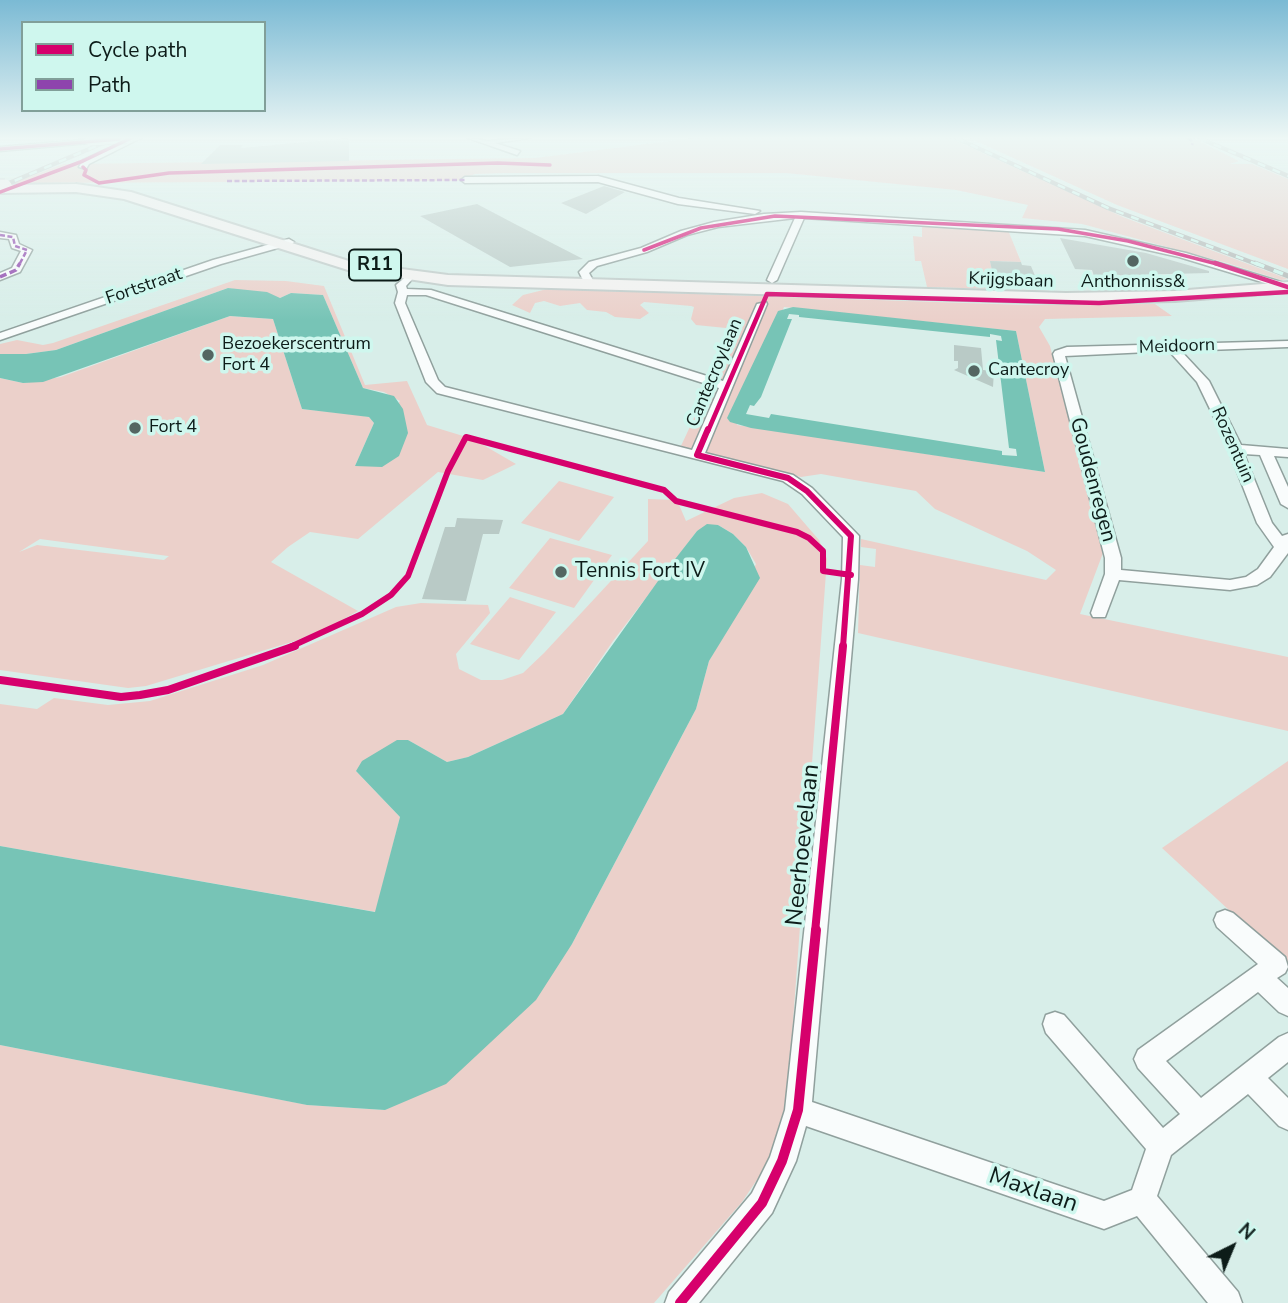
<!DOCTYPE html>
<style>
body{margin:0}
#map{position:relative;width:1288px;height:1303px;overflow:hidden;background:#d8eee9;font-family:"Nunito Sans",sans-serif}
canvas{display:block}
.legend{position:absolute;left:21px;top:21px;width:245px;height:91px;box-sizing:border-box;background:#cff7ee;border:2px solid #819f99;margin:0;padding:9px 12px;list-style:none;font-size:21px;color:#0d1c19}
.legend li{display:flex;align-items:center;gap:14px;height:35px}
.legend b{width:35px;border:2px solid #819f99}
.north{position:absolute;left:1197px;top:1212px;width:70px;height:70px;-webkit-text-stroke:5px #cff7ee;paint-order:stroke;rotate:43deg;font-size:19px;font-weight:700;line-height:28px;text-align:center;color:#0d1c19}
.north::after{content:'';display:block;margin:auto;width:24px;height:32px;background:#0d1c19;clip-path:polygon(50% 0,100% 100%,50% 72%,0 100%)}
</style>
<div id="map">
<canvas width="1288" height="1303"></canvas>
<ul class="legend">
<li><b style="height:9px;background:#d6006c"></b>Cycle path</li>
<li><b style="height:9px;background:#8e44ad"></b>Path</li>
</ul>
<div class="north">N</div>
</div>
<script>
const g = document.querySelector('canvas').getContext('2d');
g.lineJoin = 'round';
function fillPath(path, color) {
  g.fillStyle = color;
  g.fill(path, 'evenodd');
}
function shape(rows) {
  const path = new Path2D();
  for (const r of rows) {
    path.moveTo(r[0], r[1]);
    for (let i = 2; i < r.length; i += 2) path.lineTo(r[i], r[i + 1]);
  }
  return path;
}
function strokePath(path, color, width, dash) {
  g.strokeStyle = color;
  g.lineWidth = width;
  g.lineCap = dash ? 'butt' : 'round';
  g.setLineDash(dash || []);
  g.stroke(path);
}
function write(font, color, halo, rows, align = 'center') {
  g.font = font + ' "Nunito Sans",sans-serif';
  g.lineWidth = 7;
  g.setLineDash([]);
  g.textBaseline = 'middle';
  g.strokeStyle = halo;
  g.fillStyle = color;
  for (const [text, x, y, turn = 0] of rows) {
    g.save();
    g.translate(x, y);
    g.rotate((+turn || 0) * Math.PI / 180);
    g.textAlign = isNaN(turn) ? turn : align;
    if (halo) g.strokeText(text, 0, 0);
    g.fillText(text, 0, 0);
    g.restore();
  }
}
const green = shape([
 [694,138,950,138,1123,217,1288,279,1281,280,1227,263,1082,224,1022,218,1028,205,956,190,786,173,504,173,475,174,457,181,13,183,63,164,535,158],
 [969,138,1193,138,1239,161,1230,164,1252,164,1288,179,1288,269,1117,205],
 [922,225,1008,230,1021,262,990,261,997,289,927,287,921,261,915,261,913,236,922,237],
 [235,280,286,281,324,286,365,385,407,381,427,425,473,439,516,464,483,480,438,472,358,539,310,532,288,547,271,562,358,611,331,626,295,641,146,686,128,688,0,670,0,378,23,383,61,377,230,316,273,319,302,409,358,415,369,417,374,423,355,466,400,401,384,392,363,388,323,295,291,293,280,298,228,288,56,350,26,354,0,354,0,344,17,340,43,345,53,343],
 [40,539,168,556,169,556,164,560,37,545,19,552],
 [547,289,1025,305,1155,304,1172,316,1045,319,1039,327,1050,346,1103,553,1080,614,1288,657,1288,731,858,633,860,565,875,567,876,549,861,547,861,539,1046,580,1056,570,1027,551,935,509,916,491,821,474,801,477,680,448,734,333,726,328,696,325,691,319,694,307,691,306,644,302,640,305,649,313,640,319,615,317,606,312,587,310,580,303,560,306,544,301,535,303,530,313,512,305,523,295],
 [784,307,1016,331,1045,472,737,425],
 [559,481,614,497,579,541,521,523],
 [762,493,788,504,819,540,827,559,792,1035,783,1121,771,1159,742,1202,654,1303,0,1303,0,1045,308,1105,385,1110,572,944,696,709,709,661,726,631,756,564,746,547,733,534,718,525,697,531,613,641,563,714,468,757,447,762,408,740,356,771,400,817,376,912,0,846,0,704,37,709,54,698,108,705,150,701,263,665,396,607,421,603,488,605,490,613,456,654,459,669,481,680,502,680,523,673,544,653,648,541,648,499,677,500,686,521,734,498],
 [550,538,612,555,574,608,509,588],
 [510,597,556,612,519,660,470,644],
 [1288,761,1288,962,1286,963,1162,848]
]);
const water = shape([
 [228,288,267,292,280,298,291,293,323,295,363,388,394,396,403,409,408,433,399,456,382,467,355,466,374,423,369,417,302,409,273,319,230,316,43,382,23,383,0,378,0,354,26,354,56,350],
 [793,307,1016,331,1045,472,751,428,730,422,727,418,778,311],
 [789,314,799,315,799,317,990,337,990,334,1001,336,1002,341,996,340,1009,448,1016,449,1017,456,1002,455,1002,451,771,414,769,418,746,414,750,405,754,406,761,397,792,319,787,319],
 [707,524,718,525,733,534,746,547,760,578,709,661,696,709,572,944,536,1000,446,1084,385,1110,307,1105,0,1045,0,846,375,912,400,817,356,771,362,761,397,740,408,740,447,762,468,757,563,714,658,581,697,531]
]);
const building = shape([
 [349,138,349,161,201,164,220,145,243,145,241,148],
 [604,186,625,192,586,214,561,203],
 [477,204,515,224,583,259,510,267,420,216],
 [1060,238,1146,253,1209,271,1209,273,1094,276,1092,270,1075,269],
 [990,261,1021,262,1022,265,1031,266,1038,283,995,285],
 [954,345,981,348,983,370,994,371,993,387,954,370,958,368,958,361,954,361],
 [457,518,503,520,499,534,483,534,466,601,422,599,445,527,455,527]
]);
const minor = shape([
 [131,138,141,138,89,164,86,169,79,167,83,160,131,138],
 [468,138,487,141,530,138,495,143,520,151,517,155,468,138],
 [93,139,90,143,0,151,0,147,93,139],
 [598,176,679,198,760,211,755,214,678,204,598,182,465,183,461,180,465,177,598,176],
 [801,212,1085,230,1186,253,1288,284,1288,290,1179,257,1085,236,804,218,777,280,772,283,767,280,795,218,718,227,687,235,647,252,597,266,589,273,596,286,595,288,587,288,579,272,589,262,641,248,681,231,714,222,764,214,801,212],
 [0,232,16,235,19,244,32,250,20,272,0,280,0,273,12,268,21,251,12,248,9,239,0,238,0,232],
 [289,239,294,242,292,244,221,264,0,340,0,333,213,260,289,239],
 [409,274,414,277,406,286,407,289,431,290,723,381,757,304,766,302,767,304,705,453,793,475,812,488,859,536,858,579,812,1102,1104,1201,1132,1190,1146,1149,1046,1033,1043,1024,1046,1015,1055,1012,1064,1015,1163,1128,1180,1114,1138,1068,1134,1059,1138,1050,1258,964,1217,927,1214,920,1217,913,1225,910,1233,913,1285,957,1288,967,1285,973,1277,978,1288,988,1288,1016,1279,1012,1258,992,1166,1061,1201,1098,1279,1037,1288,1033,1288,1062,1268,1078,1288,1098,1288,1130,1279,1126,1248,1094,1171,1155,1157,1196,1238,1292,1242,1303,1208,1303,1137,1216,1104,1229,806,1126,796,1161,772,1213,699,1303,665,1303,669,1292,752,1193,770,1157,785,1110,842,579,843,537,802,494,783,481,437,393,426,382,395,303,398,292,396,285,409,274],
 [407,295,426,295,719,388,692,450,445,387,438,380,405,303,407,295],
 [1288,341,1288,347,1181,351,1209,381,1241,445,1288,449,1288,457,1274,456,1288,487,1288,508,1281,504,1260,455,1244,454,1272,523,1282,536,1288,534,1288,553,1270,577,1257,585,1230,590,1119,580,1105,617,1093,617,1091,613,1105,574,1105,558,1053,354,1055,351,1067,347,1288,341],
 [1169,351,1197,382,1224,438,1257,523,1274,547,1258,569,1246,577,1230,580,1121,570,1121,558,1065,356,1169,351]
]);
const primary = shape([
 [76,184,131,192,355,263,448,275,1066,293,1175,291,1288,282,1288,292,1175,301,1066,303,448,285,348,270,124,199,76,192,0,193,0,185,76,184]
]);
const railFar1 = shape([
 [956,138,1108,208,1259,265],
 [1199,138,1288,176],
 [0,187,115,138]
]);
const rail = shape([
 [1255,263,1288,276]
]);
const minorBridge = shape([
 [90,141,127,139]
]);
const primaryBridge = shape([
 [0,186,5,186]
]);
const quietFar1 = shape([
 [1188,138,1193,142,1192,145],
 [227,181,465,180],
 [0,235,13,237,15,246,27,250,19,265]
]);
const quiet = shape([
 [0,277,16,270,20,263]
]);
const cyclewayFar4 = shape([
 [0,149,119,139],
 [83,167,86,170,84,175,99,183,169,173,498,163,550,165],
 [0,192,83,161,131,138],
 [644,250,701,228,775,216,1058,229,1128,241,1221,265]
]);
const cyclewayFar3 = shape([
 [1215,263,1288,287],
 [708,431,767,294,1099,303,1288,292]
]);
const cyclewayFar2 = shape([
 [708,429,697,455,788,478,807,491,851,536,843,647],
 [290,647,362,614,391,595,408,576,448,471,466,437,664,490,676,501,797,532,809,538,823,551,823,571,851,575]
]);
const cyclewayFar1 = shape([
 [0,680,121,697,140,695,168,690,295,646],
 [815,932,843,646]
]);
const cycleway = shape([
 [680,1303,762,1203,782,1161,798,1110,816,930]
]);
const markers = [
 [1133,261,7,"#546662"],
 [208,355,7,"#546662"],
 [974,371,7,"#546662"],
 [135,428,7,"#546662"],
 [561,572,7,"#546662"]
];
const farStreetnames = [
 ["Krijgsbaan",1011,281,2],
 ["Fortstraat",144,287,-19],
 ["Meidoorn",1177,347,-2],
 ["Cantecroylaan",715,373,-67],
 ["Rozentuin",1232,445,66]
];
const farPoinames = [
 ["Anthonniss&",1133,283,"center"],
 ["Bezoekerscentrum",222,345],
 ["Fort 4",222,366],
 ["Cantecroy",988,371],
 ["Fort 4",149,428]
];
const shields = [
 [375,265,52]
];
const shieldNames = [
 ["R11",375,265]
];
const streetNames = [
 ["Goudenregen",1092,480,75]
];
const poiNames = [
 ["Tennis Fort IV",575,572]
];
const nearStreetnames = [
 ["Neerhoevelaan",804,845,-84],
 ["Maxlaan",1033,1191,19]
];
fillPath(green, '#ebd0ca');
fillPath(water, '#77c4b6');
fillPath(building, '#b9cac6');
strokePath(minor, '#90a09d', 3);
strokePath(primary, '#c0cbc9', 4);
fillPath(minor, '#f9fcfc');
fillPath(primary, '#f3f2f1');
strokePath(railFar1, '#b3b8b7', 4.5);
strokePath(rail, '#b3b8b7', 5);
strokePath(railFar1, '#cff7ee', 2.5, [8]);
strokePath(rail, '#cff7ee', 3.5, [10]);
strokePath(minorBridge, '#90a09d', 10, []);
strokePath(primaryBridge, '#c0cbc9', 15, []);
strokePath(minorBridge, '#f9fcfc', 9);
strokePath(primaryBridge, '#f3f2f1', 13);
strokePath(quietFar1, '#8e44ad', 2.5, [5, 2.5]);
strokePath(quiet, '#8e44ad', 3.5, [7, 3.5]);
strokePath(cyclewayFar4, '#d6006c', 3.5);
strokePath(cyclewayFar3, '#d6006c', 4.5);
strokePath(cyclewayFar2, '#d6006c', 6);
strokePath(cyclewayFar1, '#d6006c', 8);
strokePath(cycleway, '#d6006c', 10);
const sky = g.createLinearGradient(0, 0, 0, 321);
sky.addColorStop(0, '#7bbad4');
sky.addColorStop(0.43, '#edf7f5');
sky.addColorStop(1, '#edf7f500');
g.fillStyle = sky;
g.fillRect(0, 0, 1288, 321);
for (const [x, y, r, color] of markers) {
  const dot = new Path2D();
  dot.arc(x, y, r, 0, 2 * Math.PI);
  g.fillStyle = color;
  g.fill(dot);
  strokePath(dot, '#cff7ee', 2.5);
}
write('18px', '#0d1c19', '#cff7ee', farStreetnames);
write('18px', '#0d1c19', '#cff7ee', farPoinames, 'left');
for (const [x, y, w] of shields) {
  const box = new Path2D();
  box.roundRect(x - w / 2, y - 15.5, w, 31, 5);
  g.fillStyle = '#cff7ee';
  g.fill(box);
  strokePath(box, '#0d1c19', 2);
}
write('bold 19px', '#0d1c19', null, shieldNames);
write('21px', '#0d1c19', '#cff7ee', streetNames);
write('21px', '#0d1c19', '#cff7ee', poiNames, 'left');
write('24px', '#0d1c19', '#cff7ee', nearStreetnames);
</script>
